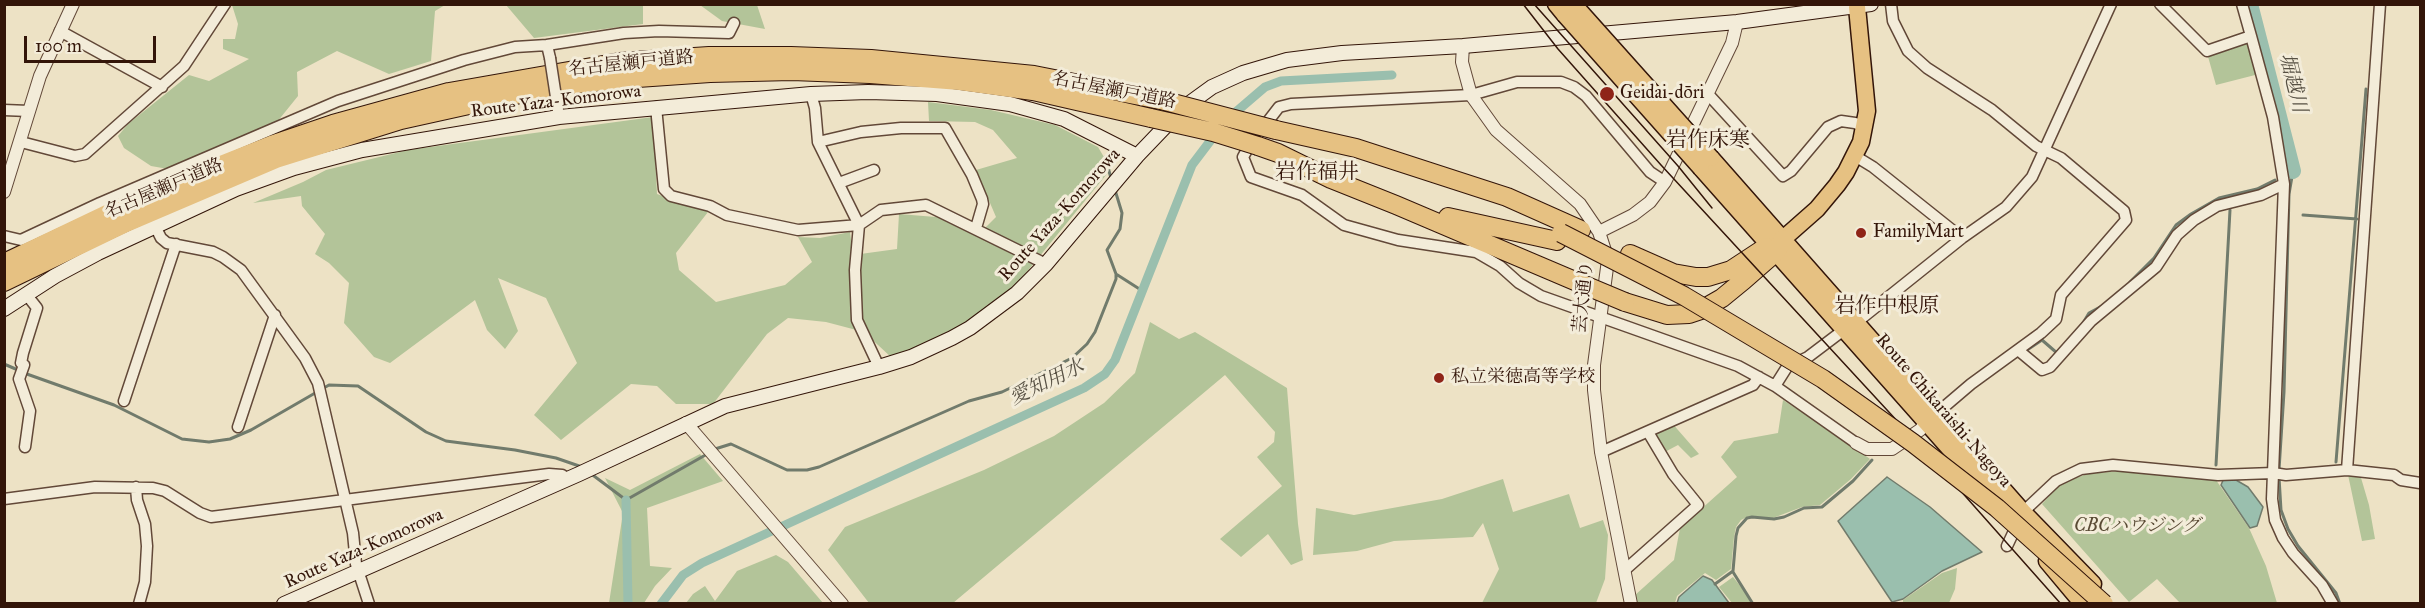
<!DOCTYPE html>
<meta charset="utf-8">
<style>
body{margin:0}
#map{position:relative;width:2425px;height:608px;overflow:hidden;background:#ede2c5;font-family:"IM FELL Great Primer",serif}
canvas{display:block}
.frame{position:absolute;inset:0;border:6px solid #331509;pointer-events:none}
.scale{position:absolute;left:24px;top:36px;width:132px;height:27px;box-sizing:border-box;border:3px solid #331509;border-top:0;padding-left:8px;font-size:18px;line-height:21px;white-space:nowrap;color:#331509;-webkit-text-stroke:4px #f3ecd9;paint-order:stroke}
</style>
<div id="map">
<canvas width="2425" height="608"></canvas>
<div class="frame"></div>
<div class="scale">100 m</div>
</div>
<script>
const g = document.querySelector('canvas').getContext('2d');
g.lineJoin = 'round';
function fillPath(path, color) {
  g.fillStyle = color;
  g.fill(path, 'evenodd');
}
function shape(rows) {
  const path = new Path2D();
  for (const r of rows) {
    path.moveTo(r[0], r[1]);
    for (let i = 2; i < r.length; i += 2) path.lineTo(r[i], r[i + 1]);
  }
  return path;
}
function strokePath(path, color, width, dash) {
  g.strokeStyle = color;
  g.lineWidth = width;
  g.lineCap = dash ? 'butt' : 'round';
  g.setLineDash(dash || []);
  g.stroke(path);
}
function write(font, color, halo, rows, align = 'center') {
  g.font = font + ' "IM FELL Great Primer","Noto Serif JP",serif';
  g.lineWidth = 6;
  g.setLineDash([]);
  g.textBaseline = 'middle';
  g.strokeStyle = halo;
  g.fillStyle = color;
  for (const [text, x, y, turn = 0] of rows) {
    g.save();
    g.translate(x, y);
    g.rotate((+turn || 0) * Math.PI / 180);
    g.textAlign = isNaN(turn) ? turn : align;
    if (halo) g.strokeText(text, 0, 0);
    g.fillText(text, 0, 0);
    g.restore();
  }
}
const green = shape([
 [232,5,445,5,435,11,431,61,389,74,337,51,297,72,298,96,277,122,168,169,151,166,124,148,118,136,128,124,189,75,209,81,249,59,223,49,223,39,235,39,238,24],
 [506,5,643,5,643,24,534,38],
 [700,5,757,5,765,29,722,21],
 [2249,38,2259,74,2216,85,2207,53],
 [928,102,991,110,1055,125,1098,147,1111,169,1012,290,956,330,892,358,864,332,826,322,788,318,767,334,713,404,676,404,657,386,631,384,561,440,534,415,577,363,546,298,498,278,518,331,505,349,487,330,475,300,390,363,374,357,344,323,349,283,329,263,315,254,325,234,302,206,301,196,253,203,303,182,326,170,408,150,653,117,657,194,708,212,676,253,679,270,716,302,785,285,812,262,798,237,820,238,850,232,853,255,897,249,899,214,948,218,980,233,996,217,976,170,1017,158,993,130,975,122,929,121],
 [1150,322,1179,339,1195,332,1287,388,1298,524,1303,560,1291,565,1268,534,1241,557,1220,539,1282,486,1257,457,1274,442,1275,432,1225,375,953,603,869,603,828,550,845,527,984,470,1054,436,1104,403,1135,373],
 [1783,400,1828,429,1870,459,1851,479,1820,505,1802,507,1773,518,1749,516,1741,520,1736,527,1734,537,1731,569,1716,580,1705,573,1677,596,1675,603,1636,603,1634,596,1674,560,1680,528,1737,477,1721,457,1734,441,1778,433],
 [1671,422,1699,454,1691,458,1678,445,1661,454,1648,432],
 [700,454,723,481,647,508,650,566,672,568,655,586,644,603,609,603,623,513,605,478,630,490],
 [2347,470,2359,471,2369,505,2375,539,2362,541],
 [2121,471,2216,480,2249,528,2266,566,2277,603,2180,603,2157,579,2129,602,2042,504,2060,484,2087,474],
 [1503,479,1513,512,1569,494,1580,528,1603,520,1608,535,1605,579,1596,603,1482,603,1499,569,1483,523,1473,537,1394,541,1357,551,1313,555,1316,508,1354,515,1442,499],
 [776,555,788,562,823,603,686,603,693,594,705,586,715,601,737,571],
 [1957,568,1955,589,1949,603,1903,603,1903,600,1942,573],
 [1733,577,1754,603,1732,603,1719,587]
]);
const water = shape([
 [1887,477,1930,507,1982,552,1942,571,1903,599,1892,602,1838,521,1887,477],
 [2224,478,2236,480,2248,487,2263,507,2257,526,2250,528,2221,485,2224,478],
 [1703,576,1712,580,1729,603,1677,603,1679,597,1703,576]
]);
const stream = shape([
 [1105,157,1111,178],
 [2303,215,2357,219],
 [1116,274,1141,290],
 [2130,282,2154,258,2176,225,2191,214,2219,198,2257,189,2275,180],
 [2083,323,2089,313,2102,306],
 [2024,352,2042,340,2057,353],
 [4,364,18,370],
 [24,373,114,405,182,439,209,442,230,439,251,430,329,385,358,386,426,432,446,441,515,450,556,458,582,467],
 [715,449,731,444,787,470,807,470,819,467,969,401,1002,392,1072,358,1087,344,1095,332,1116,279,1116,274,1107,250,1120,229,1122,213,1115,190],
 [2336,462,2366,89],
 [2216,465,2230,210],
 [2279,470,2284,392,2289,194,2293,171],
 [590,473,626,500,709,453],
 [2279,477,2281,510,2288,529,2298,546,2336,593,2340,604],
 [1733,572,1753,604],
 [1715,584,1733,571,1736,536,1738,528,1747,518,1752,517,1774,519,1784,517,1804,508,1822,507,1853,481,1872,460]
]);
const canal = shape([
 [1230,117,1265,87,1281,81,1392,75],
 [626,500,628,604],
 [661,604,683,575,702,563,1084,388,1105,374,1115,360,1192,165,1217,132]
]);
const river = shape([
 [2250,4,2293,171]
]);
const minor = shape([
 [1891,4,1893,21,1908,51,1927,68,1992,110,2036,146,2061,158,2124,211,2126,220,2061,295,2056,319,2041,333,1971,384,1937,413],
 [2160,4,2207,51,2251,36,2242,4],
 [60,31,162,87],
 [2251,36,2273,117,2284,184,2272,499,2275,520,2283,538,2293,553,2322,585,2333,604],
 [547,45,624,33,659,31,729,33,734,23],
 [1707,93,1783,176,1791,171,1828,127,1841,121,1855,123,1865,127],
 [811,94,815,108,818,142,859,225,855,270,857,320,879,367],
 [656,107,664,189,671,196,710,206,727,215,798,230,859,225,881,210,926,205,1046,264],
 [4,110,29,111],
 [1262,129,1279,107,1291,104,1471,95,1517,82,1561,82,1574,87,1586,96,1650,172,1665,182],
 [1252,141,1243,157,1251,177,1302,195,1344,225,1398,240,1476,252,1500,266,1519,283,1541,296,1738,366,1775,386,1856,443],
 [21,142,75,156,85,154,184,66,225,4],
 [818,142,861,132,901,128,945,128,972,175,982,199,983,204,976,228],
 [1855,156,1873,167,1962,238],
 [839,183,874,170],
 [155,226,161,238,167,243,213,252,223,257,241,270,305,358,318,383,353,533,356,564,369,604],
 [4,236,21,240,100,203,338,101,464,60,515,47,547,45,550,58],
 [1857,322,1962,238,2006,207,2032,177,2111,4],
 [2018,350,2042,370,2050,367,2091,321,2156,267,2177,235,2194,220,2217,206,2261,195,2284,184],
 [1775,386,1787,367,1808,357,1845,329],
 [124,401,176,244],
 [238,427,275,315],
 [25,447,30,411,19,379,24,365,21,363,23,353,37,308,26,294],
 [1601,452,1753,385,1759,377],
 [2347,470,2380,4],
 [136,487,137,500,145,524,147,546,145,582,139,604],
 [4,499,95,487,153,488,165,491,200,513,211,517,549,474,562,475,568,479],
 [2007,546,2023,512,2056,481,2081,469,2113,465,2218,475,2273,473,2286,475,2347,470,2394,475,2401,480,2420,483],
 [1626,569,1698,505,1673,474,1648,432]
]);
const tertiary = shape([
 [1463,46,1462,62,1471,95,1496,130,1580,204,1599,232,1608,260,1594,365,1594,390,1601,452,1631,604],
 [4,192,40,76,73,4],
 [1599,232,1633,215,1650,202,1665,182,1732,43,1737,22],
 [686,423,842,604],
 [1856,443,1867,449,1892,449,1920,430,1927,422]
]);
const secondary = shape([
 [4,309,55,276,98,253,236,189,294,168,362,150,559,117,811,94,868,92,937,94,1010,104,1064,119,1137,156],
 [284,604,579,474,725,406,879,367,911,357,952,338,970,328,1017,293,1046,264,1137,156,1183,108,1212,87,1243,73,1287,60,1342,53,1463,46,1737,22,1871,4]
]);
const primary = shape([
 [1556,4,1565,15],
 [1711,158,2023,512,2093,584],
 [1701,168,1997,502],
 [1783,239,1817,209,1837,185,1846,172,1861,142,1867,111,1857,7],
 [2047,561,2083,604]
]);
const motorway = shape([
 [1276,130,1356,148,1507,197,1581,230],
 [1258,146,1278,153,1331,179,1396,205,1582,284],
 [1448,217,1557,241],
 [1630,254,1673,273,1696,277,1708,277,1731,270,1766,247],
 [4,263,153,192,271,145,333,124,449,92,620,62,709,56,791,56,871,59,1034,75,1165,101],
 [4,282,126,223,276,159,401,120,505,97,568,85,623,79,710,73,792,71,870,74,960,81,1033,91,1151,118],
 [1625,302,1667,315,1689,314,1701,310,1722,298,1744,280,1776,252,1783,239]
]);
const tram = shape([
 [1523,4,1558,49,1661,165,1935,462,2061,604],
 [1534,4,1678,166,1712,208]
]);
const minorBridge = shape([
 [550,58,558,110]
]);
const primaryBridge = shape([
 [1575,6,1711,158],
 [1565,15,1701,168]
]);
const motorwayBridge = shape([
 [1165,101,1276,130],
 [1151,118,1213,132,1258,146],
 [1561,233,1684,296,1823,379,1913,443,1997,508,2104,604],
 [1582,284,1625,302]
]);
const markers = [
 [1607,94,8,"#8f2418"],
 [1861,233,6,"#8f2418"],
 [1439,378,6,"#8f2418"]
];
const streetNames = [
 ["名古屋瀬戸道路",631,64,-6],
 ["名古屋瀬戸道路",1114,91,11],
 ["Route Yaza-Komorowa",556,102,-7],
 ["名古屋瀬戸道路",164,189,-23],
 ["Route Yaza-Komorowa",1060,215,-48],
 ["芸大通り",1584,297,-84],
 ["Route Chikaraishi-Nagoya",1943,411,49],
 ["Route Yaza-Komorowa",364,549,-24]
];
const poiNames = [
 ["Geidai-dōri",1620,94],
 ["FamilyMart",1873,233],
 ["私立栄徳高等学校",1451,378]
];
const parkNames = [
 ["CBCハウジング",2137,527]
];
const waterNames = [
 ["堀越川",2292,83,76],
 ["愛知用水",1047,383,-26]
];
const quarterNames = [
 ["岩作床寒",1708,141],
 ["岩作福井",1317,173],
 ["岩作中根原",1887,307]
];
fillPath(green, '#b3c499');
fillPath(water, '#9abfae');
strokePath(water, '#717b6c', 1.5);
strokePath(stream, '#717b6c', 3);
strokePath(canal, '#9abfae', 9);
strokePath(river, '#9abfae', 16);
strokePath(minor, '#624838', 13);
strokePath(tertiary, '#624838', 14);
strokePath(secondary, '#331509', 16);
strokePath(primary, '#331509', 19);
strokePath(motorway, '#331509', 20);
strokePath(minor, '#f3ecd9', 10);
strokePath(tertiary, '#f3ecd9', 12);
strokePath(secondary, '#f3ecd9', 14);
strokePath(primary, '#e6c182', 16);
strokePath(motorway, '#e6c182', 18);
strokePath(tram, '#331509', 1.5);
strokePath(minorBridge, '#624838', 13, []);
strokePath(primaryBridge, '#331509', 19, []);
strokePath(motorwayBridge, '#331509', 20, []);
strokePath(minorBridge, '#f3ecd9', 10);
strokePath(primaryBridge, '#e6c182', 16);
strokePath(motorwayBridge, '#e6c182', 18);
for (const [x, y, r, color] of markers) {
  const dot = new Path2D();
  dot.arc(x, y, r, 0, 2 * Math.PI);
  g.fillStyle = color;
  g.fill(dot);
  strokePath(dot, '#f3ecd9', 2);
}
write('18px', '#331509', '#f3ecd9', streetNames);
write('18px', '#331509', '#f3ecd9', poiNames, 'left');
write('italic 18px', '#594a34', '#f3ecd9', parkNames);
write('italic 20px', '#575043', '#f3ecd9', waterNames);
write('21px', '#331509', '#f3ecd9', quarterNames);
</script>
